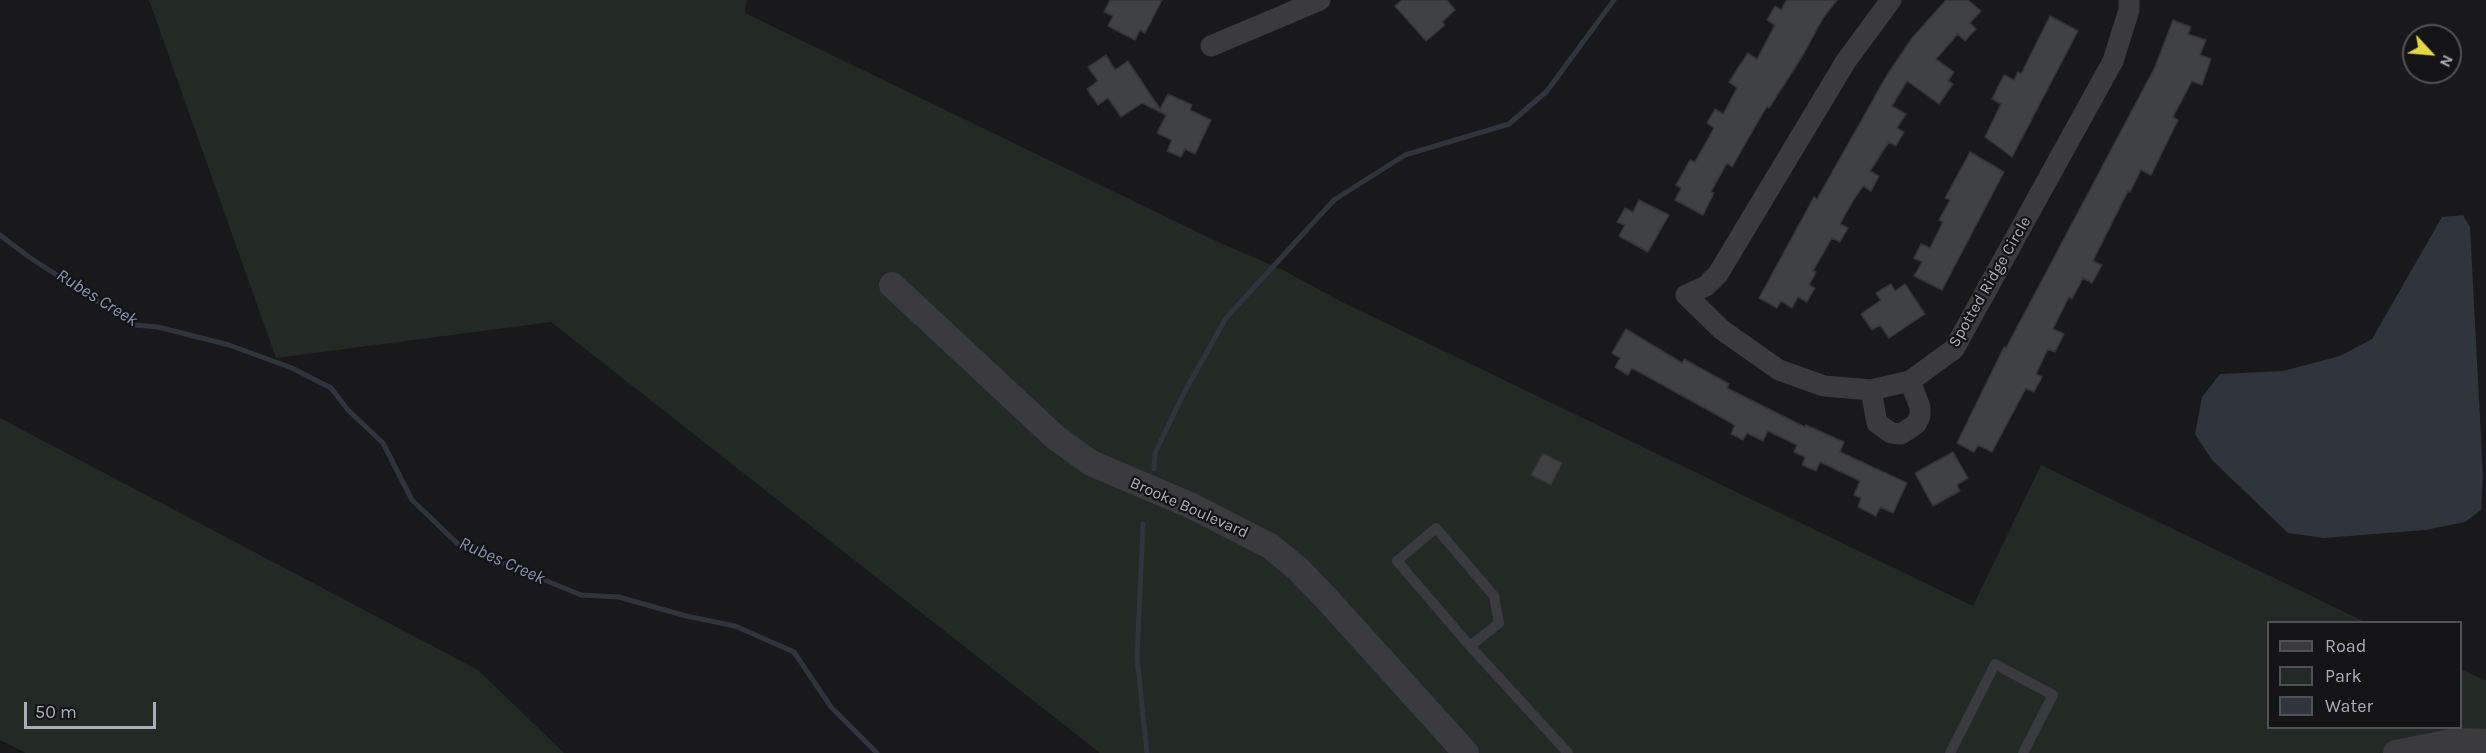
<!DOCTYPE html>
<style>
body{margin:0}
#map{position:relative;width:2486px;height:753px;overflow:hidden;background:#19181a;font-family:Karla,sans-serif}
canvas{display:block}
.legend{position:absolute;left:2267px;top:621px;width:195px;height:108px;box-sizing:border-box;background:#141315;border:2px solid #515157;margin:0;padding:8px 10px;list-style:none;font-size:18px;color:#acadb9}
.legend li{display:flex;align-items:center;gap:12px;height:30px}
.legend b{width:30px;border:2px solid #515157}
.north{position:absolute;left:2402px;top:24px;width:60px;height:60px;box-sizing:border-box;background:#141315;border:2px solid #515157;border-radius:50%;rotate:116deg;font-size:16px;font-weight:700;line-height:24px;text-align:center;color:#acadb9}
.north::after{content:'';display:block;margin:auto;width:21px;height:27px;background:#e3d748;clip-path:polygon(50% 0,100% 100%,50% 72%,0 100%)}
.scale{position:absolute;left:24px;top:702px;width:132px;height:27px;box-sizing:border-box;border:3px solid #acadb9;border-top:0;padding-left:8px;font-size:18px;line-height:21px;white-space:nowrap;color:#acadb9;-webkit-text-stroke:4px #141315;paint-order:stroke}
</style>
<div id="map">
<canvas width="2486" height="753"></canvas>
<ul class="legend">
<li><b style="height:8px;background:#3a3a3f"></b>Road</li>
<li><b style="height:16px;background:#232a25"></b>Park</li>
<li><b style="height:16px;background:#2f343d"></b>Water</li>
</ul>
<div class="north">N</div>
<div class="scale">50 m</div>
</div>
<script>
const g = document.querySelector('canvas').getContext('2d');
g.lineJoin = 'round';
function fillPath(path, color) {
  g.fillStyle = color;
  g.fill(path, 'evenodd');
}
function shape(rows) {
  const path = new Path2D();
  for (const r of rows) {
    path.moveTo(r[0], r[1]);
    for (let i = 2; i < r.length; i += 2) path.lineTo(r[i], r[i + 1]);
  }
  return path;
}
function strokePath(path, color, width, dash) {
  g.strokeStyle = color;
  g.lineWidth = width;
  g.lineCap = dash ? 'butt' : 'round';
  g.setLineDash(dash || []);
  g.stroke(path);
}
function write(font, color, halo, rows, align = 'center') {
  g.font = font + ' Karla,sans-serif';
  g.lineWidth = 4.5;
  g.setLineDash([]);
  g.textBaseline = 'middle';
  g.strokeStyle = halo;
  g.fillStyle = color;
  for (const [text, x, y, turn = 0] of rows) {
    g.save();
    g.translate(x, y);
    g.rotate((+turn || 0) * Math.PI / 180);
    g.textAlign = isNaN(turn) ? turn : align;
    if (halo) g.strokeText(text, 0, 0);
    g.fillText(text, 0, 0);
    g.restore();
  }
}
const green = shape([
 [149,0,747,0,745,13,1218,242,1283,270,1340,301,1973,606,2041,465,2365,622,2268,622,2268,728,2460,728,2461,669,2486,681,2486,753,1100,753,551,322,276,358],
 [0,418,478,670,564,753,26,753,0,740]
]);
const water = shape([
 [2463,215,2470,227,2483,476,2481,510,2465,522,2425,530,2324,538,2288,533,2212,460,2195,434,2202,397,2220,374,2283,371,2340,356,2372,339,2442,217]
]);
const stream = shape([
 [0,235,29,257,134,325,158,327,229,345,292,368,331,388,348,410,383,443,412,500,459,545,581,595,619,597,686,616,735,626,794,652,831,707,877,753],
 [1154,469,1155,453,1184,393,1226,318,1334,200,1405,155,1509,124,1547,91,1614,0],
 [1143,524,1137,658,1147,753]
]);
const building = shape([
 [1110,0,1162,0,1145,33,1140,30,1135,40,1108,26,1113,16,1104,12,1110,0],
 [1402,0,1447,0,1455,10,1442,22,1445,25,1426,41,1395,6,1402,0],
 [1787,0,1837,0,1823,18,1803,55,1769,108,1767,106,1732,167,1727,163,1711,192,1714,193,1703,215,1675,200,1681,188,1676,185,1690,160,1695,162,1714,128,1707,123,1715,109,1723,114,1737,88,1729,82,1748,53,1757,59,1775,25,1767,20,1775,6,1781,10,1787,0],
 [1946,0,1968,0,1981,11,1970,23,1976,29,1965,41,1958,34,1936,59,1954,72,1948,81,1953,84,1939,104,1907,81,1892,106,1906,114,1897,128,1904,132,1896,146,1889,142,1870,171,1879,176,1871,191,1863,186,1854,199,1840,224,1848,228,1840,242,1832,238,1813,271,1816,272,1809,285,1815,288,1807,302,1798,297,1792,308,1781,301,1777,308,1759,298,1814,197,1817,199,1887,75,1912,38,1946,0],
 [2050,16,2078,31,2012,157,1985,137,2001,104,1992,99,2004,75,2014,80,2018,72,2021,74,2050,16],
 [2173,20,2191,27,2188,34,2206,40,2200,55,2211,59,2202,85,2192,81,2173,117,2178,120,2151,175,2141,170,2130,192,2128,191,2093,261,2102,265,2092,283,2083,278,2072,299,2069,297,2053,329,2064,334,2055,352,2048,349,2036,374,2042,377,2034,392,2026,388,1992,452,1978,445,1974,452,1957,443,2004,347,2006,348,2155,67,2173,20],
 [1106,55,1115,70,1128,61,1160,109,1168,94,1192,105,1190,110,1211,120,1195,154,1185,149,1181,157,1167,151,1172,140,1157,133,1166,115,1142,103,1121,117,1108,98,1098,105,1087,89,1098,81,1088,67,1106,55],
 [1970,152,2004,172,1942,290,1914,276,1922,262,1914,258,1921,244,1930,248,1943,222,1939,220,1950,200,1945,198,1970,152],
 [1639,200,1669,215,1648,252,1619,236,1625,225,1617,222,1625,208,1633,212,1639,200],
 [1891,284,1895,291,1905,284,1925,314,1889,338,1880,325,1872,330,1861,314,1881,300,1876,293,1891,284],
 [1626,329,1682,363,1684,359,1729,384,1727,388,1805,427,1806,425,1844,442,1840,452,1907,483,1893,513,1880,507,1876,516,1858,507,1861,498,1854,495,1860,481,1820,462,1816,471,1802,465,1805,457,1794,452,1797,445,1768,431,1763,441,1747,433,1743,440,1731,434,1735,425,1632,368,1628,375,1615,367,1620,358,1612,353,1626,329],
 [1953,452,1968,478,1957,485,1960,491,1933,506,1915,473,1953,452],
 [1543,453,1562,463,1551,485,1531,475,1543,453]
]);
const service = shape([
 [1470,646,1499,623,1494,596,1436,528,1397,561,1470,646,1568,753],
 [1950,753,1995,664,2053,695,2023,753]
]);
const minor = shape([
 [1891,0,1846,61,1718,274,1706,286,1686,295,1722,330,1779,370,1824,386,1871,390,1910,381,1954,349,2113,61,2129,10,2129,0],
 [1211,46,1320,0],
 [1871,390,1877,423,1891,433,1901,434,1916,424,1920,416,1920,407,1910,381]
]);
const tertiary = shape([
 [892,285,1055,437,1091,463,1192,506,1270,546,1298,569,1326,598,1466,753],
 [2396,753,2456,741,2486,742]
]);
const streetNames = [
 ["Spotted Ridge Circle",1990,282,-60],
 ["Brooke Boulevard",1189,508,24]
];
const waterNames = [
 ["Rubes Creek",97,298,32],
 ["Rubes Creek",502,561,24]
];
fillPath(green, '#232a25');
fillPath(water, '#2f343d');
strokePath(stream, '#2f343d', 5);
fillPath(building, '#404144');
strokePath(building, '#343336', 1.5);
strokePath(service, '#3a3a3f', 10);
strokePath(minor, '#3a3a3f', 21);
strokePath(tertiary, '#3a3a3f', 26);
write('16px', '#acadb9', '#141315', streetNames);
write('italic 18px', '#8692b1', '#141315', waterNames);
</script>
